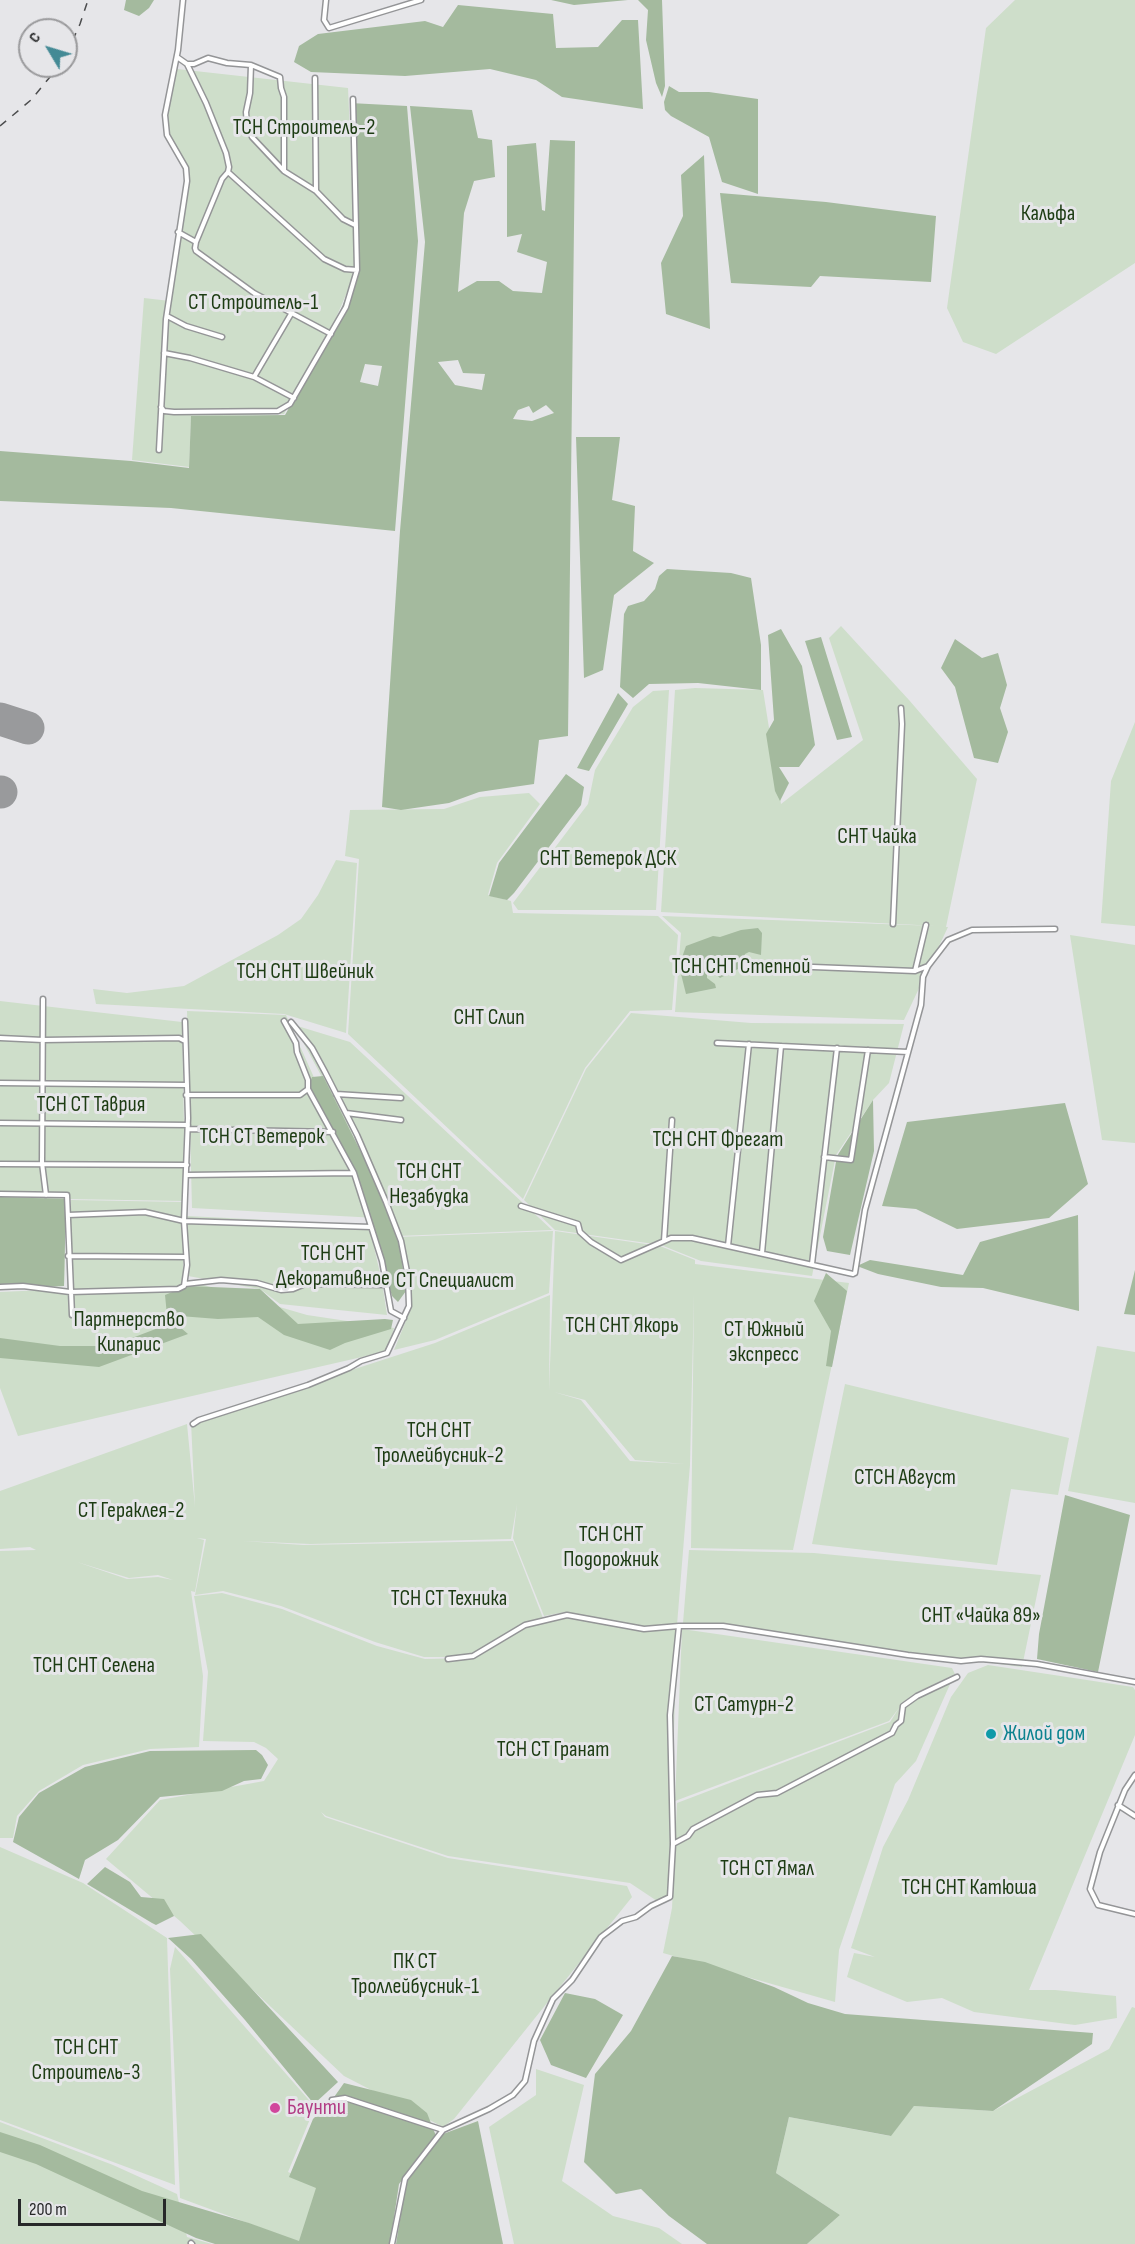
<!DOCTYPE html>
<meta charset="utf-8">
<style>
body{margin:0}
#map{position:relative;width:1135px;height:2244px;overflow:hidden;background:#e6e6e9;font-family:"Sofia Sans Condensed",sans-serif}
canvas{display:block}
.north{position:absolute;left:18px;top:18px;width:60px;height:60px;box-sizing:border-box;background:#e6e6e9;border:2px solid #9a9a9c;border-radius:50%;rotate:308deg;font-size:16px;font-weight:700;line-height:24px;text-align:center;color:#272829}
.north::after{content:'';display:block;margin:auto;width:21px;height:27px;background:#448a95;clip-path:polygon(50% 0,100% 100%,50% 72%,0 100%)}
.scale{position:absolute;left:18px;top:2199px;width:148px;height:27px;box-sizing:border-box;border:3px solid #272829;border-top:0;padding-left:8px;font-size:18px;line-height:21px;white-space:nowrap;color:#272829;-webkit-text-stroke:4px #e6e6e9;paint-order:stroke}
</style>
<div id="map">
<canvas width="1135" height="2244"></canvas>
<div class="north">С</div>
<div class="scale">200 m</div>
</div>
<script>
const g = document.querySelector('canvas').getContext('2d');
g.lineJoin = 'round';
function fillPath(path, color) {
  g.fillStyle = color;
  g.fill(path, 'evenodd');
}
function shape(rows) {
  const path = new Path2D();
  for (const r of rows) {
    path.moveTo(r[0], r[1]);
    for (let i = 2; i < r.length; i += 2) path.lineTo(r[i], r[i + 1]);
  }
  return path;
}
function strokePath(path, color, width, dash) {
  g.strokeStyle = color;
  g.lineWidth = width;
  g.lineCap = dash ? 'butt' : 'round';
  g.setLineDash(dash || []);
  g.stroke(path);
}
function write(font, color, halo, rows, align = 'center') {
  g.font = font + ' "Sofia Sans Condensed",sans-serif';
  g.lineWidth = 6;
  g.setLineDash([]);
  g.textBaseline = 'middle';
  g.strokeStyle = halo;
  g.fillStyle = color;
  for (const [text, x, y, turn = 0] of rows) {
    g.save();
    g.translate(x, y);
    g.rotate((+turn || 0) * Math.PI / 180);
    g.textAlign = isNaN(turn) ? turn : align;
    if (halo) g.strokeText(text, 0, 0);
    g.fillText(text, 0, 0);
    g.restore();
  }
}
const green = shape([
 [1015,0,1135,0,1135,263,996,354,963,342,947,308,986,28],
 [177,69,348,88,354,224,344,218,317,191,285,170,261,147,253,137,248,125,247,112,244,112,251,138,259,148,284,172,316,193,343,220,354,227,356,271,330,332,284,414,191,417,189,467,132,460,144,298,170,301,180,234,197,243,230,168,227,152,218,130,225,153,227,172,221,178,196,240,180,232,188,181,187,168,168,136,166,116,168,95],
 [841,626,909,700,977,779,946,927,948,927,904,1020,675,1012,681,933,662,916,937,926,661,912,675,690,695,688,763,690,781,804,863,740,829,638],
 [669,690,656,910,518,910,513,903,588,804,595,770,633,707,653,691],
 [1135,722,1135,926,1101,923,1111,781],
 [529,793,540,804,497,863,488,895,511,901,513,913,658,916,678,935,672,1010,630,1011,585,1068,523,1199,348,1034,359,859,345,856,350,810,444,809,480,797],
 [336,860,357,863,346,1033,284,1014,96,1004,93,989,127,993,184,986,278,935,301,919,318,895],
 [1070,935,1135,945,1135,1143,1102,1140],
 [0,1001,182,1022,184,1127,183,1201,66,1199,64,1286,0,1289],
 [187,1011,286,1015,377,1218,192,1208],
 [631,1013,751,1023,904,1024,889,1083,873,1100,836,1155,812,1276,701,1261,661,1245,555,1230,524,1200,586,1069],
 [294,1025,350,1042,552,1230,397,1236,362,1152],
 [71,1200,184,1202,183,1279,307,1315,394,1328,388,1351,18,1436,0,1388,0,1292,67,1289],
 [187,1216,369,1225,382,1282,387,1315,280,1304,260,1289,188,1276],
 [553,1231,549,1293,435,1340,394,1350,412,1306,402,1247,397,1237],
 [555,1231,660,1246,695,1260,695,1264,849,1283,793,1550,691,1548,694,1293,690,1465,677,1625,645,1628,565,1612,544,1616,513,1538,517,1504,511,1539,310,1544,243,1541,303,1545,513,1541,543,1618,525,1623,473,1654,450,1657,424,1657,375,1642,281,1606,223,1591,195,1595,206,1539,197,1538,204,1540,195,1592,191,1591,203,1676,199,1747,150,1749,83,1765,39,1791,17,1816,13,1838,0,1838,0,1551,36,1550,30,1547,0,1549,0,1491,187,1424,195,1507,191,1422,435,1343,550,1295,549,1391],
 [554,1392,585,1400,635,1460,685,1464,630,1461,581,1400],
 [77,1562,129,1578,158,1575,173,1580,158,1577,127,1579],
 [1097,1346,1135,1352,1135,1503,1068,1491],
 [845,1384,1069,1438,1058,1495,1011,1489,997,1565,812,1544],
 [689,1550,814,1553,1041,1575,1022,1667,683,1623],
 [222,1593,282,1609,377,1646,425,1659,473,1658,526,1626,567,1616,644,1630,677,1628,669,1896,657,1901,630,1883,448,1856,326,1816,321,1812,325,1817,448,1858,627,1886,632,1897,454,2119,443,2127,344,2076,180,1921,106,1859,160,1800,264,1781,278,1759,266,1748,254,1742,203,1741,208,1672,194,1596],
 [682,1629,952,1668,955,1674,916,1693,900,1704,951,1682,916,1761,895,1784,839,1950,835,2002,663,1953,672,1908,677,1803,890,1722,899,1708,889,1721,675,1801],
 [988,1665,1133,1687,1135,1690,1135,1735,1029,1990,1055,1990,1116,1996,1117,2018,1075,2025,974,2012,942,1998,907,2002,847,1977,854,1953,875,1957,851,1948,883,1847,908,1800,951,1697,968,1673],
 [0,1847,83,1883,167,1938,175,2185,0,2120],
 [175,1947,315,2107,288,2172,320,2186,302,2243,180,2198,170,1969],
 [1132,2007,1135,2008,1135,2244,807,2244,840,2215,776,2173,789,2117,890,2136,914,2106,993,2111,1109,2049],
 [536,2069,584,2085,562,2181,613,2216,659,2228,682,2244,514,2244,489,2127,536,2095],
 [0,2122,113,2165,177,2194,187,2237,212,2244,0,2244]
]);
const forest = shape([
 [126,0,154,0,149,8,139,16,124,10],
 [551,0,628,0,574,5],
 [638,0,662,0,665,86,662,97,656,83,646,40,648,10],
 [458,5,553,14,556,48,598,47,622,20,638,20,643,109,562,97,536,80,490,69,405,76,311,72,294,62,299,46,318,34,425,21,443,27],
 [669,86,679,92,709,92,758,99,758,194,722,182,709,137,671,116,665,110,664,102],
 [350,103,407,106,418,241,395,531,171,508,0,501,0,451,131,461,189,468,191,416,285,415,331,334,357,270,357,221],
 [365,364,382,366,378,386,360,382],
 [410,106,472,110,478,138,492,140,495,177,474,181,464,213,458,292,477,281,499,281,513,291,542,293,547,262,517,252,522,234,507,237,507,146,536,143,542,210,545,211,550,140,575,141,568,736,539,740,534,784,479,792,449,803,401,810,382,807,400,531,425,242],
 [458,360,463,373,485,374,482,390,455,385,438,362],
 [546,405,554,413,532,421,513,419,518,410,529,406,533,413],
 [704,155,710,329,666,314,661,263,683,216,681,175],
 [720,193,826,202,936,216,931,282,820,276,811,287,731,283],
 [576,437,620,437,612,500,635,506,633,551,654,563,614,595,603,670,584,678],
 [667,569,731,573,751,578,761,645,761,690,698,683,649,684,633,698,620,687,624,614,628,606,644,601,655,589,659,576],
 [781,629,802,666,815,745,799,767,779,767,789,783,780,801,775,791,766,734,774,720,768,635],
 [821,637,852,737,837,740,805,641],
 [955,639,982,658,998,653,1007,685,1000,708,1008,732,998,763,974,758,955,687,941,668],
 [618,693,628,704,589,771,577,768],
 [566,774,584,787,581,805,514,893,507,900,489,896,499,863],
 [758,928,762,933,761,955,749,952,745,954,740,968,720,978,713,971,707,970,707,978,715,984,716,988,686,994,679,966,686,946,713,936,720,937,741,930],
 [323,1076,377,1184,400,1247,406,1291,398,1302,392,1296,354,1173,342,1147,308,1089,312,1077],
 [873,1100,874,1151,850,1255,827,1251,823,1237,837,1156],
 [1065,1103,1088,1184,1049,1218,957,1229,916,1209,882,1206,907,1122],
 [0,1197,66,1199,64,1286,0,1289],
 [1078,1215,1079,1311,983,1288,941,1287,878,1274,857,1266,870,1260,963,1275,980,1242],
 [1135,1270,1135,1315,1124,1314],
 [826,1273,847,1291,832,1367,826,1366,831,1331,814,1301],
 [187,1286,260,1289,298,1324,385,1319,393,1320,391,1329,345,1343,330,1350,284,1335,258,1317,218,1319,167,1315,165,1295],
 [174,1322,188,1334,99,1367,0,1358,0,1338,60,1346,111,1346],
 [1065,1495,1130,1515,1098,1672,1037,1659,1039,1634],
 [256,1750,262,1755,268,1765,261,1779,244,1781,222,1791,160,1797,118,1840,85,1860,79,1879,13,1842,19,1817,39,1793,85,1767,150,1751],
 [105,1867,130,1882,141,1897,164,1899,174,1916,156,1925,152,1923,87,1884],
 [201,1934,338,2082,314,2104,245,2020,191,1959,168,1938],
 [672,1956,705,1962,774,1987,808,2003,845,2014,1093,2033,1092,2044,993,2111,914,2106,891,2136,789,2117,776,2173,840,2215,807,2244,707,2244,669,2216,641,2189,616,2194,584,2162,595,2074,631,2031],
 [565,1993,595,1999,623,2015,586,2078,551,2065,540,2040],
 [344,2083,411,2100,427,2113,436,2136,399,2184,390,2244,215,2244,196,2238,36,2164,0,2152,0,2132,40,2145,142,2191,249,2223,299,2241,316,2188,289,2177,313,2119,332,2100],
 [478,2121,503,2244,396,2244,406,2183,443,2134]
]);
const runway = shape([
 [0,719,28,728],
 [0,792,1,792]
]);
const minor = shape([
 [326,0,324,20,329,28,421,0],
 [177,57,187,64,206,103,226,153,229,167,228,172,222,179,196,242,195,248,196,251,254,293,331,334],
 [187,64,194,64,208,58,227,63,251,65,280,77,281,88,284,97,284,170],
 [251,65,250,93,246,112,247,125,252,137,284,171,316,191,343,219,355,225],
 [315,78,316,191],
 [228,172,324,259,345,269,357,270],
 [178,232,196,242],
 [167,316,186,326,222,337],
 [164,353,190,358,254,377,294,398],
 [254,377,291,314],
 [161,407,164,411,174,412,278,411,290,404,346,307,357,270,353,99],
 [159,450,166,319,187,181,186,168,167,135,165,115,178,50,183,0],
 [893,924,902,724,901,708],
 [762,965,915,971,928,966],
 [915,971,926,925],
 [43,999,42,1163,46,1195],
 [284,1021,296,1043,297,1052,308,1080,308,1089,354,1173,382,1261,391,1311,404,1318],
 [0,1038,43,1040,179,1038,185,1041],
 [717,1043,908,1052],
 [0,1083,187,1085],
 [336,1094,401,1098],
 [186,1095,300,1095,308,1089],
 [346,1113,401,1120],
 [0,1123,188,1125],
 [188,1129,333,1132],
 [824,1157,851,1160,868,1050],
 [0,1164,187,1165],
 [186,1175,354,1173],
 [0,1194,67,1195,72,1315],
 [521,1206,578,1224,580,1232,591,1242,621,1260,671,1238,692,1238,853,1274],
 [68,1215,145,1212,184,1221,371,1227],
 [664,1241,672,1120],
 [728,1246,749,1044],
 [762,1253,781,1046],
 [68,1256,185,1257],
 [812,1264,837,1048],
 [855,1273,865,1210,921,1005,923,977,928,966,948,940,972,930,1055,929],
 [185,1284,221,1280,257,1283,281,1290,293,1289,305,1284,387,1285],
 [0,1287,23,1286,70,1292,178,1289,184,1286,187,1265,184,1221,188,1118,185,1021],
 [193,1424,199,1420,308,1385,349,1368,361,1361,387,1353,409,1306,408,1277,401,1241,386,1202,357,1135,325,1072,312,1048,291,1022],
 [448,1659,473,1656,525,1625,567,1615,644,1629,679,1626,723,1626,908,1655,961,1661,981,1659,1037,1664,1135,1682],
 [1135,1775,1125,1790,1100,1852,1090,1889,1098,1905,1135,1914],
 [1118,1805,1135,1816],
 [673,1844,688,1836,693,1829,757,1795,777,1793,892,1733,896,1725,901,1721,903,1706,917,1696,957,1677],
 [332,2100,345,2098,443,2130],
 [191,2243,192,2244],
 [392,2244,405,2179,443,2130,489,2109,513,2095,525,2081,534,2041,553,1999,572,1980,601,1937,622,1921,636,1917,651,1906,670,1897,673,1844,670,1715,679,1626]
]);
const rail = shape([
 [66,55,80,24,88,0],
 [0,126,31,100,59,66]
]);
const markers = [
 [991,1734,6,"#0f9aa8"],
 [275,2108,6,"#d1479c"]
];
const parkNames = [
 ["ТСН Строитель-2",304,128],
 ["Кальфа",1048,214],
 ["СТ Строитель-1",253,303],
 ["СНТ Чайка",877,837],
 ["СНТ Ветерок ДСК",608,859],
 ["ТСН СНТ Степной",741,967],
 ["ТСН СНТ Швейник",305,972],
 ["СНТ Слип",489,1018],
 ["ТСН СТ Таврия",91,1105],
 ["ТСН СТ Ветерок",262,1137],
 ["ТСН СНТ Фрегат",718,1140],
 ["ТСН СНТ",429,1172],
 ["Незабудка",429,1197],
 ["ТСН СНТ",333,1254],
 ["Декоративное",333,1279],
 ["СТ Специалист",455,1281],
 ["Партнерство",129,1320],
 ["Кипарис",129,1345],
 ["ТСН СНТ Якорь",622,1326],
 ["СТ Южный",764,1330],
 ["экспресс",764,1355],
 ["ТСН СНТ",439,1431],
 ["Троллейбусник-2",439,1456],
 ["СТСН Август",905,1478],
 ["СТ Гераклея-2",131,1511],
 ["ТСН СНТ",611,1535],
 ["Подорожник",611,1560],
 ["ТСН СТ Техника",449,1599],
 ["СНТ «Чайка 89»",981,1616],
 ["ТСН СНТ Селена",94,1666],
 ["СТ Сатурн-2",744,1705],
 ["ТСН СТ Гранат",553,1750],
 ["ТСН СТ Ямал",767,1869],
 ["ТСН СНТ Катюша",969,1888],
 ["ПК СТ",415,1962],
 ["Троллейбусник-1",415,1987],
 ["ТСН СНТ",86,2048],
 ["Строитель-3",86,2073]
];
const cultureNames = [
 ["Жилой дом",1003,1734]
];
const hotelNames = [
 ["Баунти",287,2108]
];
fillPath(green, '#cedeca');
fillPath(forest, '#a4ba9e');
strokePath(runway, '#999a9c', 33);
strokePath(minor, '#949597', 7);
strokePath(minor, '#fff', 4);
strokePath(rail, '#4c4d4e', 1.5, [8, 8]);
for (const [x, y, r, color] of markers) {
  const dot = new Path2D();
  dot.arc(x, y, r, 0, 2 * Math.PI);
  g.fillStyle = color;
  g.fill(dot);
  strokePath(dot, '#e6e6e9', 2);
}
write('22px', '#1d3c13', '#e6e6e9', parkNames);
write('22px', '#0d838f', '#e6e6e9', cultureNames, 'left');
write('22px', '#b23c85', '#e6e6e9', hotelNames, 'left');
</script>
